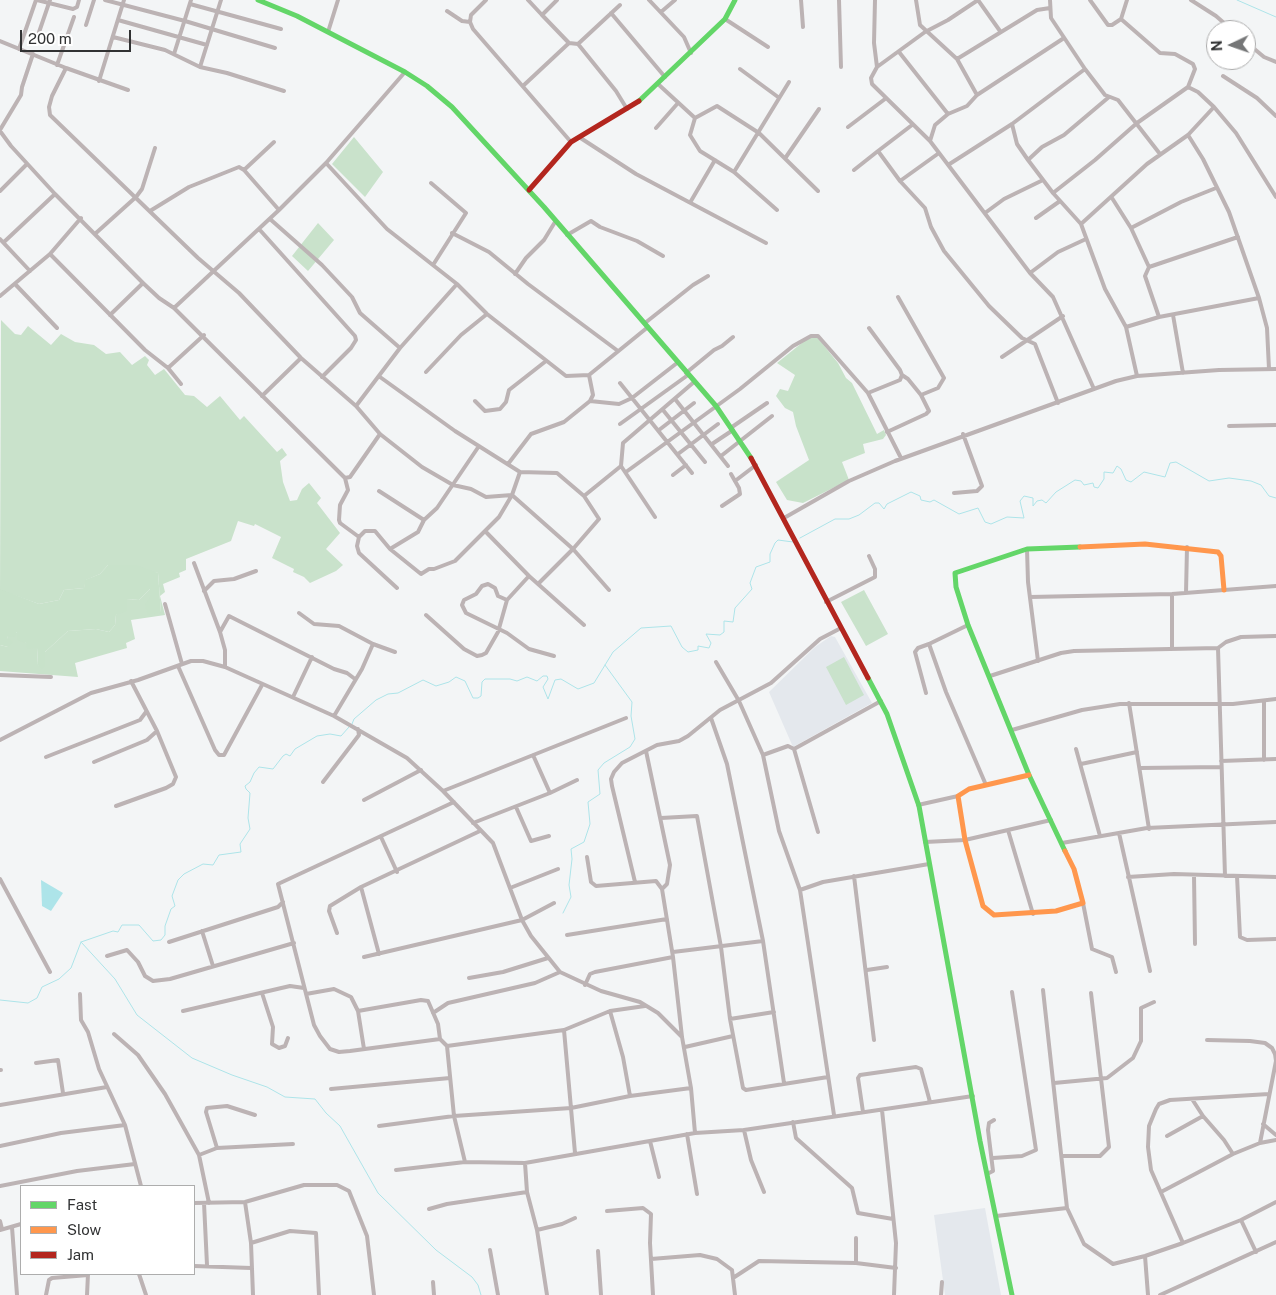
<!DOCTYPE html>
<style>
body{margin:0}
#map{position:relative;width:1276px;height:1295px;overflow:hidden;background:#f3f5f6;font-family:"Public Sans",sans-serif}
canvas{display:block}
.legend{position:absolute;left:20px;top:1185px;width:175px;height:90px;box-sizing:border-box;background:#fff;border:1px solid #adadad;margin:0;padding:6px 9px;list-style:none;font-size:15px;color:#313233}
.legend li{display:flex;align-items:center;gap:10px;height:25px}
.legend b{width:25px;border:1px solid #adadad}
.north{position:absolute;left:1206px;top:20px;width:50px;height:50px;box-sizing:border-box;background:#fff;border:1px solid #adadad;border-radius:50%;rotate:267deg;font-size:14px;font-weight:700;line-height:20px;text-align:center;color:#313233}
.north::after{content:'';display:block;margin:auto;width:18px;height:22px;background:#757677;clip-path:polygon(50% 0,100% 100%,50% 72%,0 100%)}
.scale{position:absolute;left:20px;top:30px;width:111px;height:22px;box-sizing:border-box;border:2px solid #313233;border-top:0;padding-left:6px;font-size:15px;line-height:18px;white-space:nowrap;color:#313233;-webkit-text-stroke:4px #fff;paint-order:stroke}
</style>
<div id="map">
<canvas width="1276" height="1295"></canvas>
<ul class="legend">
<li><b style="height:6px;background:#63d668"></b>Fast</li>
<li><b style="height:6px;background:#ff974d"></b>Slow</li>
<li><b style="height:6px;background:#b3261e"></b>Jam</li>
</ul>
<div class="north">N</div>
<div class="scale">200 m</div>
</div>
<script>
const g = document.querySelector('canvas').getContext('2d');
g.lineJoin = 'round';
function fillPath(path, color) {
  g.fillStyle = color;
  g.fill(path, 'evenodd');
}
function shape(rows) {
  const path = new Path2D();
  for (const r of rows) {
    path.moveTo(r[0], r[1]);
    for (let i = 2; i < r.length; i += 2) path.lineTo(r[i], r[i + 1]);
  }
  return path;
}
function strokePath(path, color, width, dash) {
  g.strokeStyle = color;
  g.lineWidth = width;
  g.lineCap = dash ? 'butt' : 'round';
  g.setLineDash(dash || []);
  g.stroke(path);
}
const built = shape([
 [831,636,835,637,872,703,793,747,769,692,815,647],
 [985,1208,1001,1295,945,1295,934,1215]
]);
const green = shape([
 [354,137,383,172,365,197,332,164],
 [318,223,334,240,308,271,292,256],
 [1,320,15,334,21,335,28,326,51,345,61,334,75,342,94,345,106,354,120,352,132,365,145,356,149,360,147,365,155,375,164,369,185,395,194,396,207,407,220,396,240,420,244,416,277,452,282,448,287,455,280,461,283,482,290,501,297,500,302,489,309,483,321,498,317,503,340,533,326,549,343,565,336,571,310,583,304,577,293,572,294,569,272,558,281,537,255,524,254,526,238,521,231,541,186,559,186,570,179,573,180,577,163,584,165,592,160,596,165,615,131,620,135,639,126,643,127,648,75,663,78,677,0,671,0,645,8,647,7,636,16,632,26,643,37,648,38,665,45,666,45,652,68,631,96,629,109,632,115,625,116,615,127,599,139,600,151,588,151,596,161,613,158,573,108,565,100,574,86,580,84,588,64,590,59,600,39,604,0,590],
 [864,590,888,634,866,646,841,602],
 [844,657,864,695,846,705,826,667]
]);
const forest = shape([
 [817,337,838,363,846,378,852,383,877,434,884,430,886,435,883,439,863,444,865,453,842,462,849,480,803,503,787,500,776,482,809,460,796,426,793,412,785,408,776,396,780,389,788,391,795,375,777,363,808,338],
 [108,565,136,565,158,573,161,613,148,615,145,605,151,596,150,589,139,600,127,599,127,611,116,615,115,625,109,632,96,629,68,631,45,652,45,666,42,669,38,665,37,648,27,649,26,643,17,640,17,632,14,637,7,636,7,638,13,641,8,647,0,645,0,589,39,604,59,600,64,590,84,588,85,580,100,574]
]);
const water = shape([
 [41,880,63,893,51,911,42,906]
]);
const stream = shape([
 [1237,0,1276,17],
 [800,538,835,519,849,519,859,515,875,503,879,503,884,509,887,504,911,492,920,496,921,500,930,502,934,500,959,514,978,508,985,522,991,524,1007,517,1024,518,1020,501,1024,496,1033,498,1033,506,1037,501,1042,500,1046,503,1056,492,1075,480,1081,481,1084,485,1093,483,1094,487,1098,488,1104,479,1104,472,1113,473,1117,466,1121,469,1126,480,1131,482,1144,472,1165,477,1170,463,1176,462,1209,481,1229,478,1251,481,1261,485,1269,496,1276,498],
 [352,724,354,719,376,700,388,694,398,693,423,680,436,686,449,682,456,677,465,681,473,698,478,698,481,696,482,682,485,679,510,679,517,681,527,677,537,681,543,676,547,676,548,679,543,687,548,699,555,680,561,679,578,689,594,683,613,652,641,628,671,626,682,647,688,652,698,650,698,646,709,648,711,643,706,634,720,635,724,632,724,621,733,622,735,608,752,589,750,583,756,567,770,562,770,554,775,543,778,540,793,542],
 [563,913,571,897,569,885,572,859,571,849,584,842,590,824,588,802,600,794,598,770,604,763,630,747,635,739,631,716,632,702,605,665],
 [81,942,115,979,137,1015,192,1058,232,1075,267,1087,285,1097,315,1099,326,1113,340,1126,378,1193,436,1250,472,1277,478,1285,481,1295],
 [0,1000,28,1003,37,998,42,987,59,979,71,968,81,942,113,931,118,932,122,925,139,925,153,941,161,940,165,935,165,926,171,909,175,906,172,896,178,880,184,874,203,864,213,865,219,855,241,852,240,844,250,829,248,818,250,793,246,789,245,786,250,782,254,773,259,767,273,769,283,756,286,754,290,756,295,749,317,736,330,734,341,736,349,727]
]);
const street = shape([
 [37,0,73,9,77,7,79,0],
 [105,0,185,21,275,48],
 [486,0,471,15,470,22,473,29,571,142],
 [528,0,542,15,557,0],
 [649,0,684,37,691,53],
 [801,0,803,27],
 [839,0,841,67],
 [875,0,874,43,877,67,871,78,872,84,930,141,1030,273,1053,297,1094,389],
 [916,0,920,25,957,59,977,95],
 [1050,0,1051,18,1085,69,1105,95,1118,100,1160,154],
 [1090,0,1108,25,1112,25,1121,19,1127,0],
 [1191,0,1216,16,1232,30],
 [190,4,281,29],
 [447,11,462,21,470,22],
 [661,12,675,0],
 [611,13,665,77],
 [725,19,768,47],
 [1121,19,1160,53,1175,54,1193,64,1195,69,1188,87],
 [118,20,207,45],
 [86,25,94,0],
 [328,32,338,0],
 [113,37,165,50,200,67,227,73,284,91],
 [0,41,66,68,128,90],
 [36,41,50,0],
 [1246,42,1264,57,1276,62],
 [569,43,578,44,620,5],
 [578,44,616,91,627,109],
 [19,49,36,0],
 [899,52,948,114],
 [174,54,191,0],
 [957,59,1037,10,1050,8],
 [57,65,74,17],
 [200,67,221,0],
 [877,67,925,32,948,20,978,0,1000,31],
 [66,68,52,96,49,107,50,115,198,258,239,293,301,358,356,406,380,434,422,467,453,485,471,489,486,497,512,495,573,549,609,590],
 [740,69,778,97],
 [1223,76,1257,98,1276,116],
 [99,81,124,0],
 [658,84,695,118],
 [524,85,569,43,542,15],
 [1012,124,1017,144,1028,160,1053,193,1081,224,1105,289,1126,327,1137,376],
 [912,125,878,151,900,181,939,153],
 [848,127,885,99],
 [656,128,678,103],
 [0,130,21,95,22,87,33,54],
 [0,131,11,146,55,194,143,283,159,298,174,308,279,210,326,163,405,72],
 [1188,135,1203,159,1229,212,1259,298,1267,328,1269,369],
 [579,137,636,174,766,243],
 [930,141,935,125,948,114,967,106,977,95,1064,38],
 [786,157,819,109],
 [1028,160,1042,147,1064,135,1109,97],
 [326,163,387,229,457,284,487,314,566,376,589,375,648,327],
 [948,165,1012,124,1085,69],
 [244,170,274,142],
 [854,170,878,151],
 [734,172,789,82],
 [900,181,925,208,931,227,944,251,989,306,1022,338,1035,344,1058,403],
 [431,183,466,213,433,265],
 [0,191,27,164],
 [1053,193,1095,160,1137,123,1188,87,1198,92,1214,107,1236,133,1276,197],
 [1112,198,1131,228,1149,267],
 [691,201,715,160],
 [777,210,734,172,700,151,690,135,695,118,717,106,759,133,818,191],
 [150,211,189,187,239,167,244,170,279,210],
 [985,213,1004,199,1043,180],
 [1036,218,1060,201],
 [270,219,322,265,352,297,360,313,400,348],
 [1081,224,1147,164,1188,135,1214,107],
 [1131,228,1181,202,1216,188],
 [259,229,355,336,356,340,351,348,322,377],
 [96,233,136,197,142,189,155,148],
 [452,233,489,252,528,284,618,351],
 [567,235,591,221,600,227,637,241,663,256],
 [0,239,30,271],
 [4,242,55,194],
 [50,254,145,350,168,368,181,384],
 [1030,273,1058,252,1086,239],
 [515,274,526,258,544,240,555,222],
 [15,284,57,328],
 [0,296,50,254,81,218],
 [898,297,944,378,938,388,921,395],
 [174,308,345,478,348,490,340,505,339,520,340,523,359,537],
 [110,315,143,283],
 [1173,315,1183,373],
 [1159,317,1145,276,1149,267,1238,237],
 [645,323,693,285,708,276],
 [1126,327,1159,317,1259,298],
 [1002,357,1063,316],
 [677,363,632,398,692,473],
 [168,368,204,335],
 [426,372,461,335,487,314],
 [686,373,714,350,722,346,733,337],
 [380,377,455,431,520,472,557,473,584,496,599,519,573,549,538,584],
 [868,393,900,380,902,375,900,370,869,328],
 [262,396,301,358],
 [675,399,728,466],
 [475,401,485,411,500,409,506,402,509,390,546,361],
 [590,401,619,404,632,398,620,383],
 [356,406,400,348,457,284],
 [663,410,705,462],
 [620,424,688,375],
 [1229,426,1276,425],
 [732,427,767,403],
 [659,430,694,403],
 [887,432,926,414,929,411,921,395,908,379,902,375],
 [712,444,733,430],
 [678,454,718,424],
 [721,456,772,416],
 [508,464,531,434,564,422,590,401,593,395,589,375],
 [621,466,623,443,694,382],
 [626,472,740,389,793,346,811,336,818,336,868,393,901,458],
 [673,475,686,465],
 [345,478,350,477,380,434],
 [735,481,756,465],
 [379,491,424,520],
 [954,493,977,491,982,486,963,434],
 [584,496,621,466,655,517],
 [722,506,740,494,739,488,731,474],
 [784,518,849,481,895,461,1116,381,1137,376,1219,370,1276,369],
 [485,531,529,576],
 [390,549,421,574,429,569,434,569,455,561,499,517,512,495,520,472],
 [1027,549,1028,582,1038,661],
 [194,563,220,632,225,650,225,667],
 [397,588,359,553,357,546,359,537,365,531,375,531,390,549,418,532,424,520,437,508,479,446],
 [204,591,214,581,234,579,256,571],
 [1186,593,1187,547],
 [1030,597,1172,594,1276,586],
 [507,600,498,596,495,588,488,584,482,586,476,594,464,600,462,605,466,613,507,633,529,649,554,656],
 [826,602,875,577,875,569,869,556],
 [165,604,182,664],
 [299,613,314,624,339,626,373,644],
 [426,615,464,649,477,656,482,655,486,653,498,632,507,600,529,576,584,625],
 [968,625,929,644,946,692,986,785],
 [220,632,229,616,334,669,347,673,355,679],
 [1218,648,1225,876],
 [1172,649,1172,594],
 [716,662,739,701,763,755,779,831,800,890,834,1115],
 [178,666,215,750,219,755,224,755,262,685],
 [0,675,51,677],
 [990,676,1061,653,1074,651,1218,648,1226,642,1241,637,1276,636],
 [926,693,915,652,918,648,929,644],
 [293,697,312,657],
 [1264,701,1264,760],
 [1129,703,1149,829],
 [334,716,362,669,373,644,395,652],
 [711,718,727,764,763,941,784,1083],
 [1012,730,1082,710,1120,704,1233,704,1276,699],
 [0,740,91,693,138,680,191,661,203,661,225,667,334,716,407,758,443,791,493,843,522,920,531,936,560,972,601,991,640,1002,658,1013,682,1037],
 [794,749,818,832],
 [1076,749,1100,836],
 [646,751,670,865,667,884,662,889],
 [533,755,550,793],
 [763,755,788,746,794,749,881,701],
 [46,757,140,720,146,712],
 [1221,761,1276,759],
 [94,762,147,740,157,731],
 [1081,764,1137,752],
 [1140,768,1221,767],
 [323,782,359,735,358,729],
 [443,791,626,718],
 [364,800,421,770],
 [918,805,958,796],
 [116,806,166,788,173,784,176,777,157,731,131,681],
 [516,807,531,841,549,836],
 [661,818,697,816,721,947,730,1019,743,1088,746,1090,828,1077],
 [473,823,550,793,577,780],
 [1008,830,1033,914],
 [1119,833,1150,971],
 [381,837,397,872],
 [925,842,965,840,1051,820],
 [1062,843,1147,828,1276,822],
 [587,857,591,882,596,886,656,881,662,889,673,957,682,1037,691,1088,695,1133],
 [1194,875,1195,944],
 [854,876,874,1040],
 [1237,876,1240,937,1247,940,1276,939],
 [1128,877,1174,874,1276,877],
 [0,879,50,972],
 [635,882,612,786,611,779,614,772,622,763,657,745,679,741,688,736,720,710,771,683,820,639,841,628],
 [361,887,379,954],
 [510,888,558,869],
 [800,890,823,882,929,864],
 [1083,903,1092,949,1112,957,1116,972],
 [202,931,213,966],
 [337,933,329,911,330,906,361,887,480,831],
 [567,935,667,919],
 [169,942,278,907,283,902],
 [673,952,763,941],
 [107,956,127,950,138,962,145,976,153,981,170,979,294,943],
 [364,957,522,920,554,903],
 [867,970,887,967],
 [469,978,503,972,548,958],
 [585,985,590,974,595,972,673,957],
 [1043,990,1067,1208,1084,1244,1113,1264,1145,1256,1183,1243,1241,1220,1276,1202],
 [262,993,273,1027,272,1044,279,1048,285,1046,288,1038],
 [80,994,81,1020,88,1032,99,1069,125,1125,141,1186],
 [306,994,334,989,351,997,358,1011,364,1049],
 [183,1011,290,986,304,988],
 [358,1011,421,1000,428,1001,438,1024,440,1039,447,1046,454,1116,465,1162],
 [610,1011,623,1057,630,1096],
 [433,1013,448,1003,535,983,560,972],
 [730,1019,774,1012],
 [564,1030,575,1153],
 [114,1034,138,1055,165,1094,199,1155,209,1203],
 [440,1039,350,1051,339,1052,330,1049,320,1036,314,1025,278,884,454,802],
 [1207,1040,1250,1041,1265,1043,1272,1048,1275,1054,1276,1061,1260,1143],
 [447,1046,564,1030,610,1011,645,1006],
 [685,1047,733,1036],
 [36,1063,58,1060,63,1093],
 [0,1070,1,1070],
 [1054,1083,1107,1078,1133,1058,1141,1041,1141,1008,1154,1002],
 [331,1089,450,1078],
 [1192,1099,1203,1116],
 [0,1105,107,1087],
 [882,1110,896,1243,894,1295],
 [863,1112,858,1078,860,1075,916,1067,921,1069,930,1102],
 [793,1122,796,1138,852,1188,858,1213,893,1219],
 [1263,1124,1276,1135],
 [379,1126,454,1116,571,1108,630,1096,691,1088],
 [744,1130,751,1160,764,1192],
 [687,1134,697,1194],
 [1167,1136,1203,1116,1224,1140,1233,1154],
 [650,1141,659,1177],
 [0,1146,61,1133,125,1125],
 [217,1148,206,1112,207,1108,227,1106,255,1115],
 [199,1155,217,1148,293,1144],
 [1062,1156,1100,1156,1109,1147,1091,993],
 [993,1158,1022,1156,1036,1150,1012,992],
 [525,1163,527,1192,537,1230,547,1295],
 [396,1170,465,1162,525,1163,695,1133,744,1130,973,1096],
 [987,1174,993,1171,988,1130,989,1123,994,1120],
 [0,1186,77,1171,135,1164],
 [1161,1192,1233,1154,1260,1143,1276,1140],
 [245,1202,251,1243,253,1295],
 [194,1203,245,1202,304,1185,337,1185,349,1191,367,1236,374,1295],
 [204,1203,207,1265],
 [429,1209,447,1204,527,1192],
 [607,1211,643,1208,651,1214,650,1243,653,1295],
 [996,1216,1067,1208],
 [1241,1220,1256,1252],
 [0,1221,2,1229],
 [12,1227,17,1295],
 [0,1230,21,1224],
 [537,1230,562,1224,575,1218],
 [251,1243,290,1231,316,1233,319,1295],
 [1183,1243,1151,1170,1148,1147,1149,1126,1156,1109,1159,1104,1170,1100,1269,1094],
 [490,1250,498,1295],
 [598,1251,601,1295],
 [1145,1256,1148,1295],
 [651,1259,700,1255,717,1259,732,1270,735,1295],
 [856,1263,856,1238],
 [194,1266,251,1268],
 [139,1274,146,1295],
 [733,1278,759,1261,856,1263,896,1268],
 [433,1282,434,1295],
 [46,1295,49,1280,52,1278,88,1275],
 [87,1295,88,1274],
 [941,1295,942,1282],
 [1160,1295,1276,1242]
]);
const fast = shape([
 [258,0,297,16,405,72,427,86,452,107,544,207,716,406,751,458],
 [639,101,725,19,735,0],
 [868,678,887,714,919,806,980,1141,1012,1295],
 [1065,851,1029,775,968,625,956,587,955,573,1027,549,1080,547]
]);
const slow = shape([
 [1080,547,1145,544,1218,552,1221,556,1224,590],
 [1029,775,969,789,958,796,965,840,983,906,994,915,1056,911,1083,903,1074,869,1065,851]
]);
const jam = shape([
 [529,190,571,142,639,101],
 [751,458,868,678]
]);
fillPath(built, '#e4e8ed');
fillPath(green, '#c9e2cb');
fillPath(forest, '#c8e2ca');
fillPath(water, '#ade4e9');
strokePath(stream, '#ade4e9', 1);
strokePath(street, '#bcb3b4', 4);
strokePath(fast, '#63d668', 5);
strokePath(slow, '#ff974d', 5);
strokePath(jam, '#b3261e', 5);
</script>
